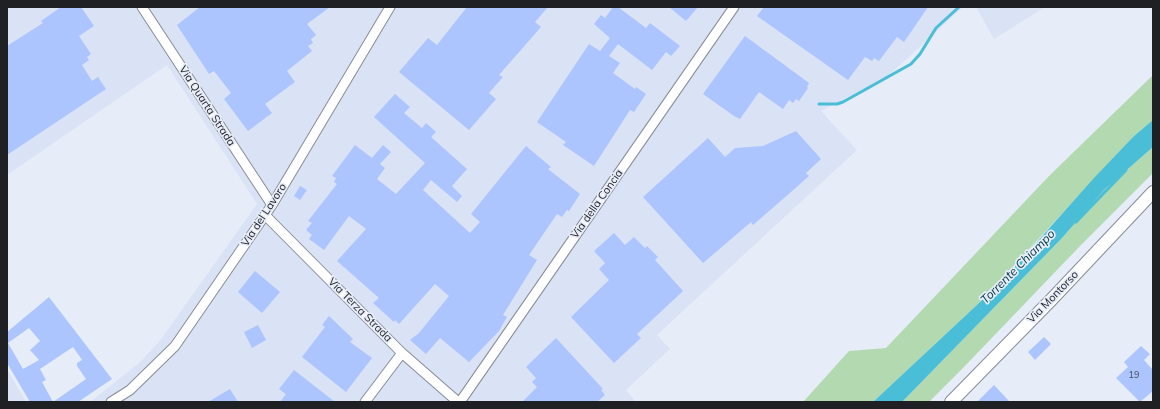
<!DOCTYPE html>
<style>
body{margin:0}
#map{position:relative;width:1160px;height:409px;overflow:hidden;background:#e7edf8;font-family:Mulish,sans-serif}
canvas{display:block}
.frame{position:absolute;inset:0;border:8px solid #1f2024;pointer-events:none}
</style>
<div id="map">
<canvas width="1160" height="409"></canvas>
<div class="frame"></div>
</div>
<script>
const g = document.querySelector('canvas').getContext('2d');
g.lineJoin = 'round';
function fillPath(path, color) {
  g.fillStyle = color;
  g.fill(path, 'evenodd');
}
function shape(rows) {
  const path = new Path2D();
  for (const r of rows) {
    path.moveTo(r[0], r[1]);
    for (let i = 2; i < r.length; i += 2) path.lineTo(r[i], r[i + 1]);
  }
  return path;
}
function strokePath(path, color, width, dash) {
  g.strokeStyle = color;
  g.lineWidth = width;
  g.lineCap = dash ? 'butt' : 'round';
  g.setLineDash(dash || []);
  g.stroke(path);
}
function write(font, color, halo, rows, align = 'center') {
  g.font = font + ' Mulish,sans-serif';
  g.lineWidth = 3.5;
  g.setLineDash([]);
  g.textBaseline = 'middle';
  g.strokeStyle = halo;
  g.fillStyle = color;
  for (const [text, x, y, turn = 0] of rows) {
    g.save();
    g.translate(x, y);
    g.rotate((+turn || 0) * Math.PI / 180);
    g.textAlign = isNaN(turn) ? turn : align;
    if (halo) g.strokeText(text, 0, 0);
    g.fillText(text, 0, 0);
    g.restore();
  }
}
const built = shape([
 [7,7,963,7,887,77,821,111,857,150,657,335,670,349,626,390,636,402,90,402,139,363,159,342,257,204,167,65,7,175],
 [976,7,1045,7,994,39],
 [7,369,26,402,7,402]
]);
const green = shape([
 [1153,75,1153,120,1134,136,979,303,873,402,803,402,849,351,886,348,1049,176],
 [1153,147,1153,173,1081,245,963,368,929,402,902,402,1062,238,1105,189]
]);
const water = shape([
 [1153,120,1153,147,1105,189,1062,238,902,402,873,402,979,303,1011,271,1094,178,1134,136]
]);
const stream = shape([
 [819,104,837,104,843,102,911,64,920,54,936,28,959,7],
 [1076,222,1126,170]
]);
const building = shape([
 [61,7,81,7,94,26,79,36,91,54,87,57,89,60,82,65,92,81,98,77,106,89,7,155,7,46,43,23,41,21],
 [200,7,330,7,307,24,316,35,311,39,313,43,308,46,312,51,287,71,295,82,265,104,272,113,248,131,224,99,231,93,214,71,209,74,177,25],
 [467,7,548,7,535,22,541,27,499,75,503,77,489,93,496,99,469,130,399,72,428,38,437,45],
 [613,7,618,7,646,28,650,23,680,46,671,56,666,52,652,70,618,44,609,56,620,63,613,73,635,89,636,87,646,94,634,112,630,110,594,166,563,145,566,142,537,122,589,44,600,51,610,38,594,24,601,15,605,18],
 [669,7,698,7,686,21],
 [764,7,928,7,904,42,897,37,879,61,874,58,872,61,865,57,848,80,757,16],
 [745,36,809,83,807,87,808,88,799,101,796,99,793,103,789,100,783,109,759,92,740,119,734,116,703,94],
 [395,94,410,107,404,113,422,128,426,123,436,132,431,137,467,169,452,186,462,196,457,202,431,180,423,190,470,233,480,222,471,214,526,146,551,167,548,169,580,194,569,211,567,210,562,217,557,214,529,255,537,260,503,315,507,317,499,331,469,362,440,338,426,354,410,340,419,333,449,296,435,284,399,324,395,320,394,322,373,303,379,298,337,261,366,229,357,222,349,216,324,250,309,239,312,235,306,230,312,223,308,221,337,184,334,182,336,178,332,176,355,145,372,158,383,145,391,152,380,164,385,168,377,179,396,194,425,163,374,117],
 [796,131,821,159,806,173,809,176,791,192,753,225,751,222,703,263,643,197,708,138,725,157,735,148,763,146],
 [300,186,307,190,300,200,294,196],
 [614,233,625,245,634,237,645,248,647,246,658,257,655,260,683,291,637,334,641,338,614,363,571,317,609,280,599,269,605,263,594,251],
 [255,271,280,292,262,313,238,292],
 [49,297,112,379,78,402,30,402,7,363,7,332],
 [29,328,40,341,30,350,39,360,23,369,8,343],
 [73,347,82,360,77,363,77,366,86,379,53,402,42,382,46,380,40,369],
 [329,316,353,339,350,342,372,358,346,392,302,357,325,327,322,325],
 [258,325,266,340,252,348,244,332],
 [1044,337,1051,344,1035,360,1028,352],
 [556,338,603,389,601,390,605,395,597,402,522,402,537,387,532,382,536,378,526,367],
 [1141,346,1150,354,1144,360,1153,370,1153,391,1140,402,1116,378,1128,367,1124,362],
 [294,370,335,402,280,402,286,394,279,389],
 [994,385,1010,402,977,402],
 [230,389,238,402,208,402]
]);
const minor = shape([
 [142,7,272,205],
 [265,215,402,353,458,402],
 [111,402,130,390,175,346,272,205,390,7],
 [365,402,402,353],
 [460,402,734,7]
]);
const major = shape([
 [951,402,1052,299,1153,192]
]);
const numberNames = [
 ["19",1134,375]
];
const streetNames = [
 ["Via Quarta Strada",207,106,57],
 ["Via della Concia",597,204,-55],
 ["Via del Lavoro",264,215,-57],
 ["Via Montorso",1053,297,-46],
 ["Via Terza Strada",360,310,45]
];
const waterNames = [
 ["Torrente Chiampo",1018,267,-45]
];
fillPath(built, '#dae2f5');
fillPath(green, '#b2d9af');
fillPath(water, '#4abdd7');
strokePath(stream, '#4abdd7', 3);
fillPath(building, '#acc5ff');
strokePath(minor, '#878c96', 11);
strokePath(major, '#878c96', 14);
strokePath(minor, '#fff', 9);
strokePath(major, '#fff', 12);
write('9px', '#42495b', null, numberNames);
write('11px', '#1f2024', '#e7edf8', streetNames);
write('italic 12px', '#013843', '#e7edf8', waterNames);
</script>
